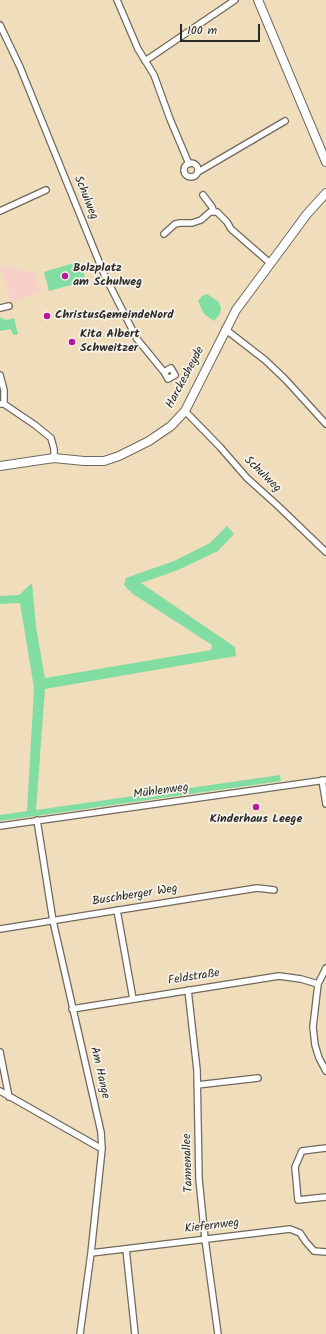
<!DOCTYPE html>
<meta charset="utf-8">
<style>
body{margin:0}
#map{position:relative;width:326px;height:1334px;overflow:hidden;background:#efddbb;font-family:Kalam,sans-serif}
canvas{display:block}
.scale{position:absolute;left:180px;top:24px;width:80px;height:18px;box-sizing:border-box;border:2px solid #2b2b2b;border-top:0;padding-left:5px;font-size:12px;line-height:14px;white-space:nowrap;color:#2b2b2b;-webkit-text-stroke:3px #f7f3e8;paint-order:stroke}
</style>
<div id="map">
<canvas width="326" height="1334"></canvas>
<div class="scale">100 m</div>
</div>
<script>
const g = document.querySelector('canvas').getContext('2d');
g.lineJoin = 'round';
function fillPath(path, color) {
  g.fillStyle = color;
  g.fill(path, 'evenodd');
}
function shape(rows) {
  const path = new Path2D();
  for (const r of rows) {
    if (r.length === 3) {
      path.moveTo(r[0] + r[2], r[1]);
      path.arc(r[0], r[1], r[2], 0, 2 * Math.PI);
      continue;
    }
    path.moveTo(r[0], r[1]);
    for (let i = 2; i < r.length; i += 2) path.lineTo(r[i], r[i + 1]);
  }
  return path;
}
function strokePath(path, color, width, dash) {
  g.strokeStyle = color;
  g.lineWidth = width;
  g.lineCap = dash ? 'butt' : 'round';
  g.setLineDash(dash || []);
  g.stroke(path);
}
function write(font, color, halo, rows, align = 'center') {
  g.font = font + ' Kalam,sans-serif';
  g.lineWidth = 3.5;
  g.setLineDash([]);
  g.textBaseline = 'middle';
  g.strokeStyle = halo;
  g.fillStyle = color;
  for (const [text, x, y, turn = 0] of rows) {
    g.save();
    g.translate(x, y);
    g.rotate((+turn || 0) * Math.PI / 180);
    g.textAlign = isNaN(turn) ? turn : align;
    if (halo) g.strokeText(text, 0, 0);
    g.fillText(text, 0, 0);
    g.restore();
  }
}
const built = shape([
 [0,265,35,273,41,293,11,302]
]);
const green = shape([
 [80,261,86,281,49,291,44,272],
 [207,294,219,302,221,308,220,314,214,321,204,314,198,301,202,296],
 [0,317,6,320,14,318,18,334,14,335,12,333,11,329,0,331],
 [227,526,234,534,218,551,178,570,141,583,235,647,236,656,45,689,36,810,280,775,281,781,0,821,0,815,27,811,34,688,20,603,0,604,0,596,19,595,32,583,36,627,45,678,211,650,212,645,133,594,124,585,126,578,174,561,210,543]
]);
const minor = shape([
 [117,0,138,49,154,75,170,119,189,164],
 [0,25,20,67,104,274,137,339,164,372],
 [145,61,235,0],
 [191,170,7],
 [198,172,285,121],
 [203,195,212,207,214,212],
 [0,211,46,190],
 [164,234,175,224,180,223,192,223,201,220,210,212,217,212,227,222,231,229,270,263],
 [0,308,9,306],
 [225,329,265,360,285,379,326,424],
 [171,368,175,375,168,379,164,372,171,368],
 [0,375,4,390,4,404],
 [0,404,4,404,35,425,51,438,54,449,54,458],
 [185,411,220,447,247,478,277,505,326,552],
 [322,780,326,804],
 [37,820,53,921,101,1132,102,1149,91,1253,80,1334],
 [0,826,326,780],
 [117,910,133,999],
 [0,929,257,888,274,890],
 [326,968,318,984,313,1027,315,1045,319,1058,326,1071],
 [188,990,197,1070,199,1179,205,1239,218,1334],
 [72,1009,279,976,301,979,318,984],
 [0,1052,9,1097],
 [197,1085,258,1078],
 [0,1091,102,1149],
 [326,1148,302,1151,295,1167,298,1200,326,1197],
 [126,1249,135,1334],
 [91,1253,290,1229,300,1233,306,1242,314,1251,326,1252]
]);
const secondary = shape([
 [258,0,326,162],
 [0,466,54,458,84,461,104,461,119,456,149,441,171,426,185,411,236,310,307,214,326,193]
]);
const markers = [
 [65,276,4,"#b5179e"],
 [47,316,4,"#b5179e"],
 [72,342,4,"#b5179e"],
 [256,807,4,"#b5179e"]
];
const streetNames = [
 ["Schulweg",85,198,68],
 ["Harckesheyde",186,378,-62],
 ["Schulweg",262,475,44],
 ["Mühlenweg",161,792,-8],
 ["Buschberger Weg",135,896,-9],
 ["Feldstraße",194,978,-9],
 ["Am Hange",99,1073,77],
 ["Tannenallee",189,1163,-92],
 ["Kiefernweg",212,1227,-7]
];
const poiNames = [
 ["Bolzplatz",73,269],
 ["am Schulweg",73,283],
 ["ChristusGemeindeNord",55,316],
 ["Kita Albert",80,335],
 ["Schweitzer",80,349],
 ["Kinderhaus Leege",256,820,"center"]
];
fillPath(built, '#f7d1c9');
fillPath(green, '#82dda3');
strokePath(minor, '#70695d', 8);
strokePath(secondary, '#70695d', 10);
strokePath(minor, '#fff', 5.5);
strokePath(secondary, '#fff', 8);
for (const [x, y, r, color] of markers) {
  const dot = new Path2D();
  dot.arc(x, y, r, 0, 2 * Math.PI);
  g.fillStyle = color;
  g.fill(dot);
  strokePath(dot, '#f7f3e8', 1.5);
}
write('12px', '#2b2b2b', '#f7f3e8', streetNames);
write('bold 12px', '#2b2b2b', '#f7f3e8', poiNames, 'left');
</script>
